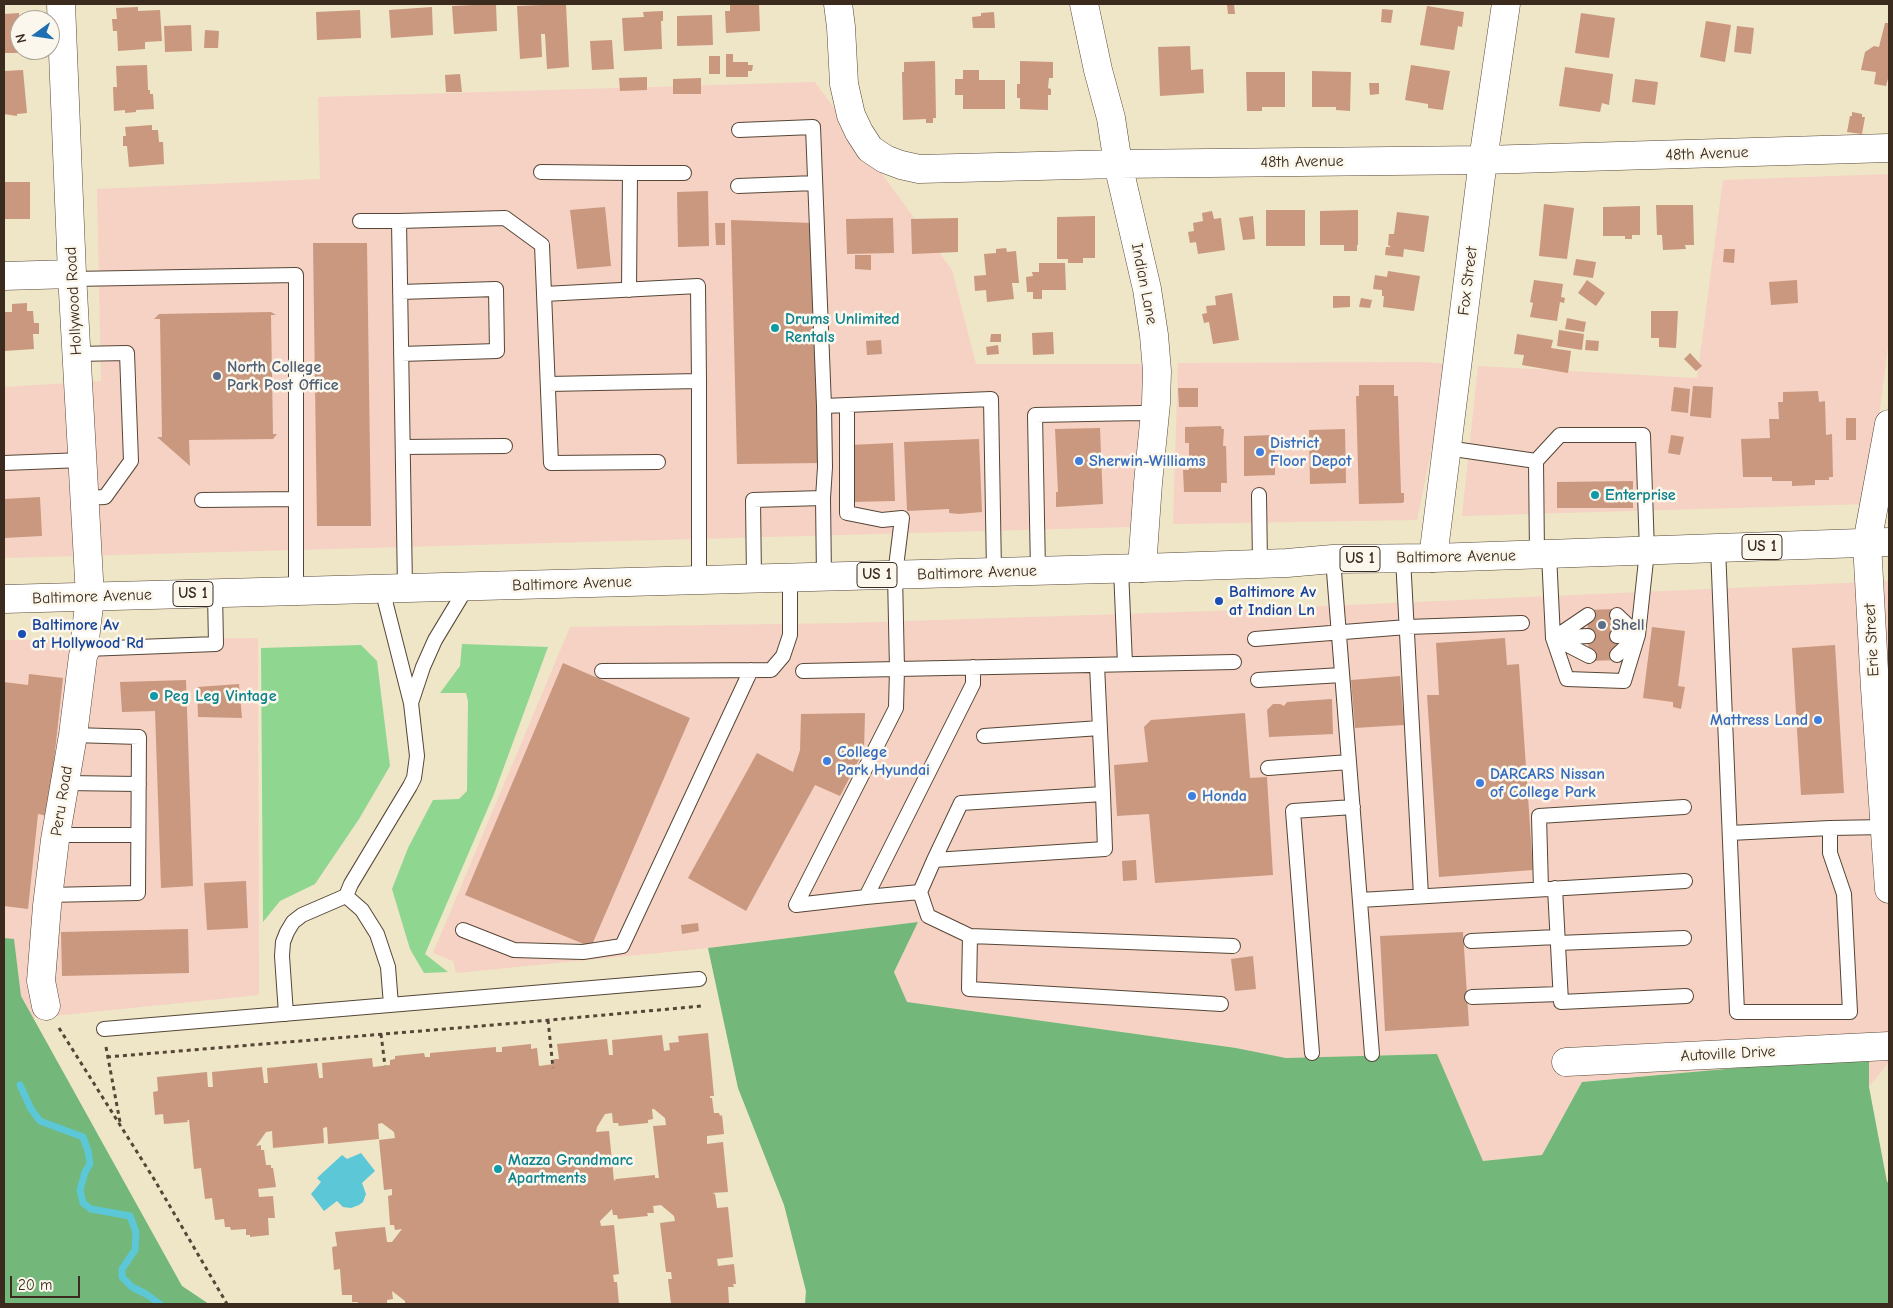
<!DOCTYPE html>
<style>
body{margin:0}
#map{position:relative;width:1893px;height:1308px;overflow:hidden;background:#efe5c7;font-family:"Comic Neue",sans-serif}
canvas{display:block}
.frame{position:absolute;inset:0;border:5px solid #3b2a1e;pointer-events:none}
.north{position:absolute;left:10px;top:10px;width:50px;height:50px;box-sizing:border-box;background:#fbf7ec;border:1px solid #aea59a;border-radius:50%;rotate:256deg;font-size:14px;font-weight:700;line-height:20px;text-align:center;color:#3b2a1e}
.north::after{content:'';display:block;margin:auto;width:18px;height:22px;background:#1f6fb2;clip-path:polygon(50% 0,100% 100%,50% 72%,0 100%)}
.scale{position:absolute;left:10px;top:1276px;width:70px;height:22px;box-sizing:border-box;border:2px solid #3b2a1e;border-top:0;padding-left:6px;font-size:15px;line-height:18px;white-space:nowrap;color:#3b2a1e;-webkit-text-stroke:4px #fbf7ec;paint-order:stroke}
</style>
<div id="map">
<canvas width="1893" height="1308"></canvas>
<div class="frame"></div>
<div class="north">N</div>
<div class="scale">20 m</div>
</div>
<script>
const g = document.querySelector('canvas').getContext('2d');
g.lineJoin = 'round';
function fillPath(path, color) {
  g.fillStyle = color;
  g.fill(path, 'evenodd');
}
function shape(rows) {
  const path = new Path2D();
  for (const r of rows) {
    path.moveTo(r[0], r[1]);
    for (let i = 2; i < r.length; i += 2) path.lineTo(r[i], r[i + 1]);
  }
  return path;
}
function strokePath(path, color, width, dash) {
  g.strokeStyle = color;
  g.lineWidth = width;
  g.lineCap = dash ? 'butt' : 'round';
  g.setLineDash(dash || []);
  g.stroke(path);
}
function write(font, color, halo, rows, align = 'center') {
  g.font = font + ' "Comic Neue",sans-serif';
  g.lineWidth = 5;
  g.setLineDash([]);
  g.textBaseline = 'middle';
  g.strokeStyle = halo;
  g.fillStyle = color;
  for (const [text, x, y, turn = 0] of rows) {
    g.save();
    g.translate(x, y);
    g.rotate((+turn || 0) * Math.PI / 180);
    g.textAlign = isNaN(turn) ? turn : align;
    if (halo) g.strokeText(text, 0, 0);
    g.fillText(text, 0, 0);
    g.restore();
  }
}
const built = shape([
 [815,82,952,270,976,364,1149,364,1131,527,4,558,4,387,101,381,97,189,320,179,318,97],
 [1889,174,1889,338,1868,504,1462,516,1478,366,1697,378,1723,180],
 [1422,362,1449,364,1417,520,1173,524,1178,363],
 [1889,581,1889,1062,1869,1087,1869,1056,1582,1082,1542,1155,1483,1161,1437,1054,1286,1058,1236,1048,907,1002,894,972,918,922,708,948,456,973,453,961,433,953,570,627,846,623,1213,611],
 [258,638,259,995,33,1018,21,996,14,940,4,938,4,640]
]);
const green = shape([
 [462,644,548,647,494,794,425,954,448,972,424,973,410,949,392,889,408,848,433,800,459,799,467,791,468,701,466,693,440,693,460,666],
 [361,645,377,661,390,766,359,819,315,884,280,901,263,922,261,648]
]);
const forest = shape([
 [918,922,894,972,907,1002,1236,1048,1286,1058,1437,1054,1483,1161,1542,1155,1582,1082,1869,1056,1869,1087,1887,1182,1889,1182,1889,1304,805,1304,806,1291,784,1205,738,1088,708,948],
 [4,938,14,939,21,996,182,1286,209,1304,4,1304]
]);
const water = shape([
 [361,1153,375,1171,362,1183,366,1194,363,1202,359,1205,351,1208,343,1207,337,1201,324,1211,311,1194,321,1182,317,1178,342,1155,347,1159]
]);
const stream = shape([
 [20,1085,31,1109,40,1121,83,1137,88,1151,90,1164,85,1172,80,1190,83,1203,91,1209,130,1216,136,1232,135,1250,122,1269,122,1277,132,1287,146,1294,160,1304]
]);
const building = shape([
 [496,4,497,31,454,34,452,6],
 [566,4,569,67,547,69,545,34,541,34,542,57,520,59,517,6],
 [730,4,759,4,760,31,726,33,725,11,730,11],
 [1234,4,1235,14,1228,14,1227,5],
 [1427,6,1464,12,1462,27,1458,26,1454,50,1420,45],
 [138,7,138,11,160,10,162,41,145,42,145,49,118,51,117,31,113,31,112,19,117,19,116,8],
 [432,7,433,35,391,38,389,10],
 [1382,9,1393,10,1391,23,1381,22],
 [360,10,361,38,317,40,316,12],
 [663,11,663,21,661,21,662,49,624,51,622,18,644,17,643,12],
 [994,12,995,28,973,28,972,17,981,16,981,13],
 [19,13,20,53,5,53,4,49,4,14],
 [1581,13,1615,18,1609,58,1575,53],
 [712,15,713,45,677,46,677,16],
 [1706,21,1731,25,1725,62,1700,57],
 [1885,23,1889,23,1889,75,1886,86,1874,84,1876,72,1861,70,1865,52,1874,46,1879,47],
 [191,25,192,51,165,52,164,26],
 [1737,26,1754,28,1751,54,1734,52],
 [205,30,219,31,218,48,204,48],
 [612,40,614,69,592,70,590,41],
 [1190,46,1191,70,1203,69,1204,93,1160,96,1158,47],
 [726,54,733,54,733,62,748,62,748,65,753,65,752,71,748,71,748,77,726,77],
 [709,56,720,56,720,74,709,74],
 [935,61,936,118,933,118,933,123,926,123,926,119,903,120,902,72,904,72,904,62],
 [1020,61,1053,62,1053,78,1049,78,1048,88,1051,89,1051,95,1048,95,1048,110,1020,109,1020,98,1017,98,1017,84,1020,84],
 [147,65,148,90,150,90,150,94,153,94,154,109,136,110,136,112,125,113,125,110,114,111,113,87,117,87,116,66],
 [1411,65,1450,71,1443,110,1428,108,1428,104,1405,100],
 [1565,67,1613,74,1609,105,1602,103,1600,112,1559,106],
 [23,70,27,113,17,114,17,116,4,114,4,71],
 [963,70,979,70,979,80,1005,80,1005,109,963,109,963,95,955,95,955,79,963,79],
 [1312,71,1351,72,1350,111,1336,110,1336,107,1312,107],
 [1246,72,1285,72,1285,107,1262,107,1262,111,1247,111],
 [460,74,462,92,446,92,445,75],
 [647,77,647,90,620,91,619,78],
 [701,78,701,94,673,94,673,79],
 [1635,79,1658,82,1655,105,1632,102],
 [1369,83,1379,83,1379,94,1370,95],
 [1852,112,1862,114,1862,117,1865,117,1862,134,1847,132,1850,116,1852,116],
 [152,125,152,130,158,130,159,142,163,142,164,164,129,167,127,146,123,146,123,136,126,136,125,127],
 [4,182,30,182,30,219,4,219],
 [708,191,709,246,678,247,677,192],
 [1544,204,1574,208,1567,259,1539,256],
 [1656,205,1693,205,1694,245,1685,245,1686,249,1663,250,1662,235,1657,235],
 [1640,206,1640,235,1632,235,1632,239,1625,239,1625,236,1603,236,1603,207],
 [605,207,611,266,577,269,570,210],
 [1266,210,1305,210,1305,246,1266,246],
 [1358,210,1358,245,1357,245,1357,251,1344,251,1344,245,1320,245,1320,211],
 [1212,211,1214,219,1221,218,1225,250,1198,254,1196,242,1190,243,1188,232,1194,231,1193,223,1203,221,1202,213],
 [1397,212,1429,216,1424,252,1404,249,1403,257,1385,255,1386,247,1391,247,1388,245,1389,234,1394,234],
 [1095,216,1095,258,1083,258,1083,263,1068,263,1068,259,1057,259,1057,217],
 [1253,216,1255,239,1243,240,1239,218],
 [893,218,894,253,847,254,846,219],
 [958,218,958,252,912,254,911,219],
 [731,220,813,223,821,463,737,464],
 [715,223,725,223,725,245,716,245],
 [313,243,367,243,371,526,317,526],
 [1006,248,1007,252,1016,251,1019,283,1012,283,1014,299,987,302,986,290,975,291,974,276,986,275,984,254,996,253,996,249],
 [1724,249,1735,249,1734,263,1723,262],
 [855,255,871,255,871,270,855,269],
 [1576,259,1596,262,1593,278,1573,275],
 [1039,263,1065,263,1066,290,1042,290,1042,299,1033,299,1033,292,1027,292,1026,277,1033,276,1032,272,1039,272],
 [1388,271,1420,276,1414,311,1383,307,1384,296,1382,296,1382,290,1373,289,1375,275,1387,277],
 [1534,280,1563,284,1561,297,1565,298,1564,303,1560,302,1557,321,1530,317,1533,303,1530,302],
 [1587,280,1605,293,1596,306,1578,293],
 [1797,280,1798,303,1771,305,1769,282],
 [1232,293,1239,340,1213,344,1209,322,1204,323,1202,314,1207,313,1206,306,1216,305,1215,296],
 [1333,296,1350,296,1350,307,1333,308],
 [1361,298,1372,300,1370,308,1359,307],
 [27,303,27,311,33,311,34,323,39,323,39,334,33,334,34,349,4,351,4,312,12,312,12,304],
 [1651,311,1678,311,1676,348,1659,347,1659,338,1651,338],
 [271,312,276,315,271,315,273,434,277,434,273,439,189,440,190,466,157,437,162,437,160,319,154,319,159,314],
 [1567,318,1586,322,1584,332,1565,329],
 [1559,330,1584,334,1582,350,1557,346],
 [1053,332,1054,354,1033,355,1032,333],
 [991,334,1001,334,1001,342,990,342],
 [1517,334,1553,340,1551,348,1571,351,1568,373,1522,365,1524,355,1514,354],
 [881,340,882,354,867,355,866,341],
 [1586,340,1599,341,1598,351,1585,350],
 [998,345,999,354,987,355,986,347],
 [1690,353,1702,366,1696,371,1684,359],
 [1359,385,1394,385,1394,396,1398,396,1401,493,1404,493,1404,502,1402,503,1359,504,1356,396,1359,396],
 [1693,386,1713,387,1711,418,1690,416],
 [1674,387,1690,389,1688,413,1671,411],
 [1178,388,1198,388,1198,407,1179,407],
 [1818,391,1819,402,1825,401,1826,435,1832,434,1833,477,1829,477,1829,480,1815,480,1815,485,1792,486,1792,481,1772,481,1772,477,1743,477,1741,439,1770,438,1769,419,1779,419,1778,402,1783,402,1783,392],
 [1846,418,1856,418,1856,440,1846,440],
 [1221,426,1222,429,1224,429,1223,446,1226,446,1227,483,1221,483,1221,492,1184,492,1183,470,1189,470,1189,443,1185,443,1185,427],
 [1100,428,1103,504,1056,507,1056,492,1058,492,1055,429],
 [1345,429,1346,483,1310,484,1309,430],
 [1275,435,1275,475,1244,476,1244,436],
 [1671,435,1684,437,1680,455,1668,453],
 [979,439,982,512,959,514,949,513,949,509,907,511,904,442],
 [893,443,895,501,851,502,849,445],
 [1633,481,1633,508,1557,508,1557,482],
 [40,497,42,536,4,538,4,499],
 [1616,609,1618,660,1589,661,1587,610],
 [1652,627,1685,631,1678,686,1685,687,1681,709,1673,707,1673,702,1643,698],
 [1505,638,1507,665,1519,664,1533,870,1439,877,1427,695,1439,695,1436,643],
 [1835,645,1844,793,1801,795,1792,648],
 [563,663,690,718,591,947,465,895],
 [29,674,63,678,48,816,38,814,28,909,4,906,4,682,28,685],
 [1400,676,1404,725,1355,728,1351,680],
 [186,680,193,886,161,888,155,711,122,712,120,682],
 [239,684,242,718,198,717,197,687],
 [1332,699,1333,734,1269,737,1267,710,1273,704,1280,704,1284,706,1287,702],
 [865,713,864,750,840,796,815,785,746,911,688,878,757,753,793,772,800,750,801,714],
 [1245,713,1250,778,1267,777,1273,875,1155,883,1149,814,1117,816,1114,765,1148,762,1144,727,1151,720],
 [1136,860,1137,880,1123,881,1122,861],
 [246,881,248,928,207,930,204,883],
 [698,923,699,931,682,934,681,925],
 [188,929,189,973,62,976,61,932],
 [1463,932,1469,1026,1385,1031,1380,936],
 [1253,956,1256,989,1235,991,1231,959],
 [708,1033,714,1096,710,1096,710,1098,712,1098,714,1113,719,1113,720,1116,722,1115,724,1134,707,1136,707,1144,723,1142,728,1192,712,1193,715,1194,717,1208,728,1207,733,1257,717,1259,718,1266,734,1264,736,1284,733,1284,734,1287,728,1287,729,1303,726,1304,671,1304,668,1279,672,1279,671,1272,666,1272,660,1223,675,1221,674,1216,661,1205,653,1206,654,1213,647,1213,648,1216,618,1219,617,1215,613,1215,612,1209,600,1221,601,1226,614,1225,619,1274,613,1275,614,1282,617,1282,619,1304,405,1304,405,1301,392,1291,393,1299,387,1300,387,1303,358,1304,358,1302,352,1302,352,1295,342,1295,340,1269,334,1270,332,1247,337,1246,335,1232,385,1227,387,1242,392,1242,402,1229,395,1230,394,1225,390,1225,388,1196,392,1195,392,1189,384,1190,379,1140,395,1138,394,1132,382,1123,378,1124,379,1139,328,1144,327,1127,323,1128,324,1143,273,1148,272,1131,266,1132,256,1146,261,1145,261,1150,264,1150,266,1165,271,1165,271,1168,273,1168,276,1187,258,1189,259,1197,273,1196,275,1218,268,1218,269,1235,250,1237,250,1235,246,1235,246,1229,231,1230,230,1227,225,1227,224,1219,215,1220,212,1198,205,1199,201,1168,194,1169,189,1120,187,1120,188,1122,164,1124,163,1114,155,1115,153,1092,158,1091,157,1077,207,1072,208,1087,213,1087,212,1072,262,1067,264,1083,268,1083,267,1068,317,1063,319,1078,323,1078,322,1063,372,1058,373,1067,390,1065,390,1060,395,1059,395,1056,424,1053,425,1057,430,1057,430,1053,496,1047,496,1052,502,1052,502,1047,531,1044,531,1049,537,1048,539,1066,554,1064,554,1059,559,1059,557,1044,607,1039,609,1055,613,1055,612,1040,662,1035,664,1051,670,1050,669,1043,679,1042,678,1036],
 [652,1109,654,1109,665,1118,666,1125,653,1126,659,1178,655,1178,655,1175,616,1179,614,1181,609,1131,596,1132,597,1127,605,1114,612,1113,613,1123,618,1123,619,1126,648,1123,648,1120,653,1119]
]);
const path = shape([
 [548,1020,553,1068],
 [59,1028,154,1179,227,1304],
 [381,1034,385,1066],
 [106,1047,120,1122],
 [107,1057,517,1023,702,1006]
]);
const service = shape([
 [739,130,813,127,824,406,825,467,823,498],
 [541,172,630,173,629,290],
 [630,173,684,173],
 [738,186,815,183],
 [360,221,399,221,405,588],
 [399,221,505,218,542,245,551,463,658,462],
 [72,279,296,275,296,592],
 [400,292,496,289,497,351,401,354],
 [544,294,698,286,699,381],
 [76,354,127,353,131,461,105,497,85,498],
 [548,384,699,381,699,580],
 [824,406,991,399,994,572],
 [403,447,505,446],
 [1447,448,1536,461],
 [4,463,83,460],
 [1259,495,1260,564],
 [202,500,296,499],
 [1718,548,1737,1012,1850,1012,1844,894,1830,853,1830,828,1885,827],
 [1549,554,1553,638,1588,636],
 [1537,555,1536,461,1560,435,1643,435,1647,551,1638,635,1617,636],
 [1403,558,1421,896],
 [1333,559,1372,1054],
 [1121,569,1125,664],
 [1038,571,1035,415,1141,413,1155,415],
 [754,579,753,500,823,498,824,577],
 [1617,615,1638,635],
 [1553,638,1567,679,1624,681,1638,635],
 [1554,638,1588,615],
 [1554,638,1589,656],
 [1255,639,1407,627,1522,623],
 [86,649,216,644,215,594],
 [1617,655,1637,636],
 [1097,665,1103,794],
 [602,671,771,670,783,656,790,635,790,578],
 [803,671,897,669,895,575,902,518,882,520,847,513,847,405],
 [1258,680,1342,675],
 [411,703,423,667,435,640,467,587],
 [984,736,1100,728],
 [1268,768,1349,762],
 [65,783,139,784],
 [1730,833,1830,828],
 [56,835,138,835],
 [934,860,1105,849,1103,794,961,803,934,860,920,892,866,897,973,684,973,667],
 [1555,888,1561,1002,1686,996],
 [1541,889,1539,816,1684,807],
 [920,892,928,916,970,936,1233,946],
 [48,895,138,893,139,737,73,735],
 [346,896,362,910,377,934,388,967,391,1005],
 [866,897,796,905,896,708,897,669,1234,662],
 [1360,900,1685,881],
 [463,930,514,950,583,952,622,946,751,670],
 [970,936,969,989,1221,1004],
 [1471,941,1557,937],
 [1558,943,1684,938],
 [1472,997,1560,994],
 [286,1014,282,956,283,942,287,932,293,922,302,915,346,896,351,884,410,786,414,778,417,756,411,703,382,589],
 [104,1029,699,979],
 [1312,1053,1293,811,1353,807]
]);
const minor = shape([
 [838,4,841,27,844,84,851,115,859,132,870,149,885,159,901,165,919,169,1118,164,1483,160,1889,148],
 [1084,4,1098,70,1111,118,1118,164,1147,289,1154,335,1157,371,1156,403,1148,483,1142,568],
 [4,276,72,274],
 [1889,424,1867,543,1875,688,1889,889],
 [1433,558,1483,160,1506,4],
 [46,1006,41,981,47,906,55,840,73,735,83,656,86,649,85,639,90,597,72,274,61,4],
 [1566,1062,1889,1046]
]);
const primary = shape([
 [4,599,1142,568,1287,563,1333,559,1433,558,1889,542]
]);
const markers = [
 [775,328,5,"#0f9aa8"],
 [217,376,5,"#5c6f8a"],
 [1260,452,5,"#3f7fe0"],
 [1079,461,5,"#3f7fe0"],
 [1595,495,5,"#0f9aa8"],
 [1219,601,5,"#1a4fb4"],
 [1602,625,5,"#5c6f8a"],
 [22,634,5,"#1a4fb4"],
 [154,696,5,"#0f9aa8"],
 [1818,720,5,"#3f7fe0"],
 [827,761,5,"#3f7fe0"],
 [1480,783,5,"#3f7fe0"],
 [1192,796,5,"#3f7fe0"],
 [498,1169,5,"#0f9aa8"]
];
const shields = [
 [1762,547,40],
 [1360,559,40],
 [877,575,40],
 [193,594,40]
];
const shieldNames = [
 ["US 1",1762,547],
 ["US 1",1360,559],
 ["US 1",877,575],
 ["US 1",193,594]
];
const streetNames = [
 ["48th Avenue",1707,154,-2],
 ["48th Avenue",1302,162,-1],
 ["Fox Street",1468,281,-83],
 ["Indian Lane",1144,284,79],
 ["Hollywood Road",74,301,-93],
 ["Baltimore Avenue",1456,557,-1],
 ["Baltimore Avenue",977,573,-2],
 ["Baltimore Avenue",572,584,-2],
 ["Baltimore Avenue",92,597,-2],
 ["Erie Street",1872,640,-93],
 ["Peru Road",62,801,-81],
 ["Autoville Drive",1728,1054,-3]
];
const cultureNames = [
 ["Drums Unlimited",785,319],
 ["Rentals",785,337],
 ["Enterprise",1605,495],
 ["Peg Leg Vintage",164,696],
 ["Mazza Grandmarc",508,1160],
 ["Apartments",508,1178]
];
const serviceNames = [
 ["North College",227,367],
 ["Park Post Office",227,385],
 ["Shell",1612,625]
];
const shopNames = [
 ["District",1270,443],
 ["Floor Depot",1270,461],
 ["Sherwin-Williams",1089,461],
 ["Mattress Land",1808,720,"right"],
 ["College",837,752],
 ["Park Hyundai",837,770],
 ["DARCARS Nissan",1490,774],
 ["of College Park",1490,792],
 ["Honda",1202,796]
];
const transitNames = [
 ["Baltimore Av",1229,592],
 ["at Indian Ln",1229,610],
 ["Baltimore Av",32,625],
 ["at Hollywood Rd",32,643]
];
fillPath(built, '#f6d2c4');
fillPath(green, '#8fd690');
fillPath(forest, '#73b77a');
fillPath(water, '#5cc7d6');
strokePath(stream, '#5cc7d6', 7);
fillPath(building, '#c9987f');
strokePath(service, '#564637', 16);
strokePath(minor, '#564637', 29);
strokePath(primary, '#564637', 29);
strokePath(path, '#564637', 3, [4, 4]);
strokePath(service, '#fff', 14);
strokePath(minor, '#fff', 28);
strokePath(primary, '#fff', 28);
for (const [x, y, r, color] of markers) {
  const dot = new Path2D();
  dot.arc(x, y, r, 0, 2 * Math.PI);
  g.fillStyle = color;
  g.fill(dot);
  strokePath(dot, '#fbf7ec', 2);
}
for (const [x, y, w] of shields) {
  const box = new Path2D();
  box.roundRect(x - w / 2, y - 12.5, w, 25, 4);
  g.fillStyle = '#fbf7ec';
  g.fill(box);
  strokePath(box, '#3b2a1e', 1);
}
write('bold 15px', '#3b2a1e', null, shieldNames);
write('16px', '#3b2a1e', '#fbf7ec', streetNames);
write('bold 16px', '#0d838f', '#fbf7ec', cultureNames, 'left');
write('bold 16px', '#4e5e75', '#fbf7ec', serviceNames, 'left');
write('bold 16px', '#366cbe', '#fbf7ec', shopNames, 'left');
write('bold 16px', '#164399', '#fbf7ec', transitNames, 'left');
</script>
